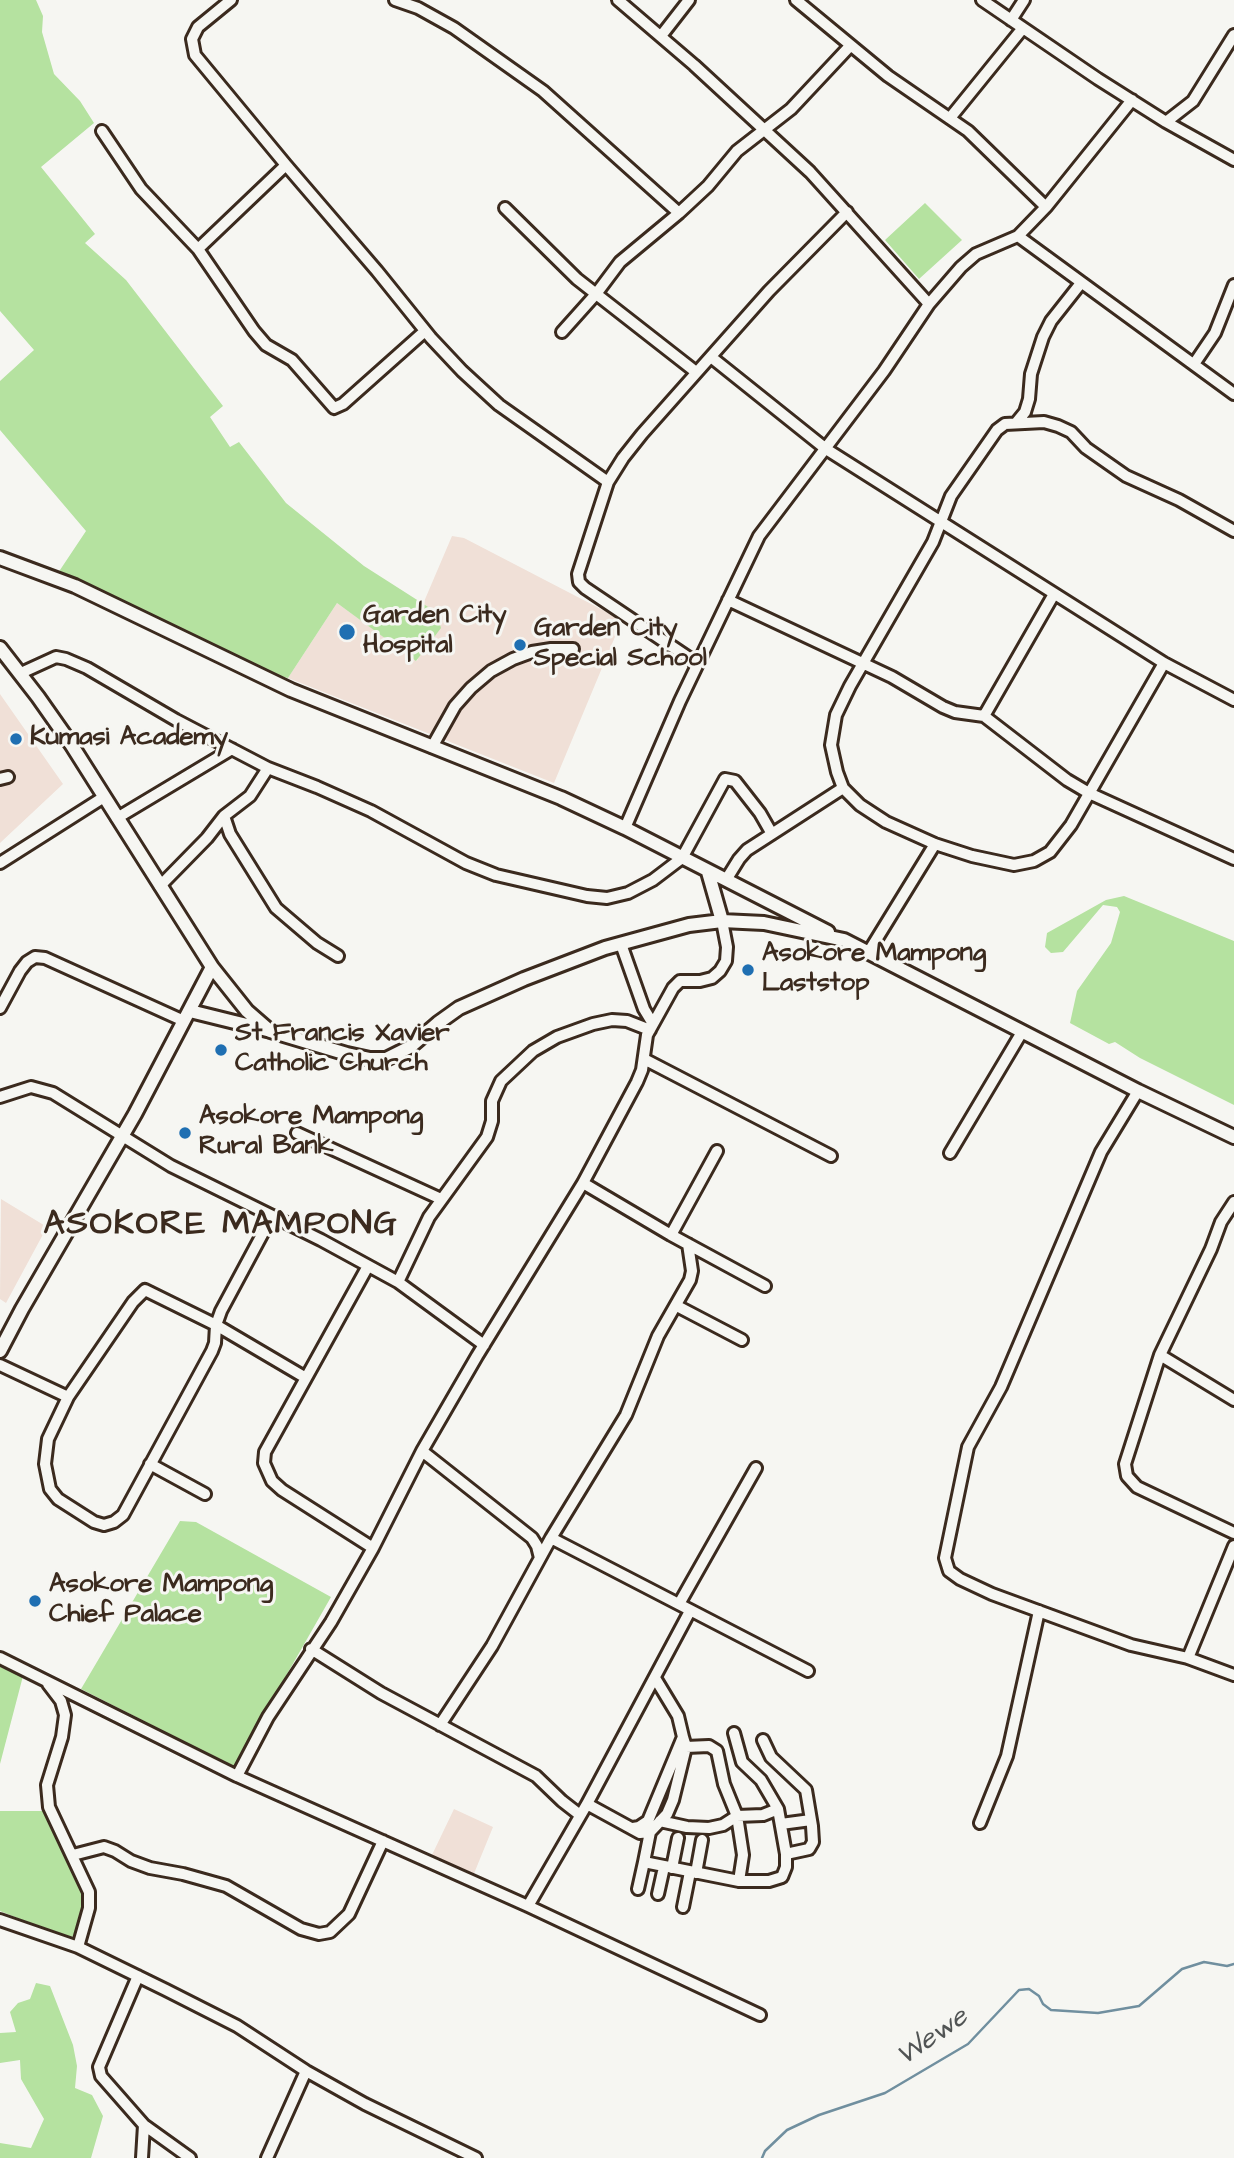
<!DOCTYPE html>
<style>
body{margin:0}
canvas{display:block;background:#f6f6f2}
</style>
<canvas width="1234" height="2158"></canvas>
<script>
const g = document.querySelector('canvas').getContext('2d');
g.lineJoin = 'round';
function fillPath(path, color) {
  g.fillStyle = color;
  g.fill(path, 'evenodd');
}
function shape(rows) {
  const path = new Path2D();
  for (const r of rows) {
    path.moveTo(r[0], r[1]);
    for (let i = 2; i < r.length; i += 2) path.lineTo(r[i], r[i + 1]);
  }
  return path;
}
function strokePath(path, color, width, dash) {
  g.strokeStyle = color;
  g.lineWidth = width;
  g.lineCap = dash ? 'butt' : 'round';
  g.setLineDash(dash || []);
  g.stroke(path);
}
function write(font, color, halo, rows, align = 'center') {
  g.font = font + ' "Architects Daughter",sans-serif';
  g.lineWidth = 6;
  g.setLineDash([]);
  g.textBaseline = 'middle';
  g.strokeStyle = halo;
  g.fillStyle = color;
  for (const [text, x, y, turn = 0] of rows) {
    g.save();
    g.translate(x, y);
    g.rotate((+turn || 0) * Math.PI / 180);
    g.textAlign = isNaN(turn) ? turn : align;
    if (halo) g.strokeText(text, 0, 0);
    g.fillText(text, 0, 0);
    g.restore();
  }
}
const built = shape([
 [452,536,464,538,622,620,554,783,288,678,337,603,417,661,436,612,423,604],
 [0,694,63,784,0,843],
 [1,1199,47,1227,6,1303,0,1299],
 [454,1809,493,1827,473,1876,431,1857]
]);
const green = shape([
 [0,0,36,0,43,16,42,32,54,74,80,101,94,123,41,167,95,234,85,243,126,280,223,406,210,417,230,447,239,442,286,503,364,566,436,612,441,628,416,661,337,603,288,678,259,670,58,573,86,531,0,430,0,381,34,350,0,311],
 [925,203,962,240,919,279,885,240],
 [1124,896,1234,941,1234,1105,1140,1058,1115,1042,1109,1044,1070,1023,1077,991,1111,943,1120,912,1117,907,1103,905,1063,952,1051,953,1045,947,1047,933,1106,900],
 [180,1521,196,1522,331,1597,234,1767,81,1689],
 [0,1665,23,1676,0,1764],
 [0,1811,44,1811,77,1872,84,1907,77,1929,72,1937,65,1937,0,1911],
 [36,1983,50,1986,73,2045,77,2066,75,2088,92,2095,103,2116,91,2158,0,2158,0,2143,31,2148,44,2119,21,2079,20,2060,0,2063,0,2033,16,2032,10,2012,18,2003,30,1999]
]);
const stream = shape([
 [762,2158,765,2151,787,2130,819,2115,885,2093,968,2044,1019,1990,1029,1989,1039,1996,1043,2004,1051,2010,1098,2013,1139,2006,1182,1969,1204,1962,1227,1966,1234,1964]
]);
const minor = shape([
 [231,0,198,27,192,39,195,55,286,165,377,271,431,338,462,371,499,405,608,482],
 [395,0,418,8,454,28,543,91,679,213],
 [618,0,694,65,810,172,929,304],
 [796,0,888,76,968,131,1046,207],
 [982,0,1098,79,1166,122,1234,160],
 [1011,20,1024,0],
 [661,36,689,0],
 [950,118,1023,28],
 [1166,122,1193,101,1234,35],
 [102,131,141,189,198,249,254,331,266,345,292,360,334,408,343,404,425,331],
 [505,208,577,279,696,372],
 [1018,236,1046,207,1132,100],
 [198,249,286,165],
 [562,332,596,294,620,262,679,213,708,186,737,151,791,109,850,46],
 [711,357,826,449,1164,663,1234,700],
 [1194,364,1215,333,1234,285],
 [1016,423,1025,412,1029,399,1031,374,1043,337,1051,321,1081,283],
 [728,600,892,677,943,707,955,712,984,716,1067,780,1089,793,1234,859],
 [1164,663,1071,825,1050,852,1034,861,1014,865,972,856,935,844,886,822,860,805,843,788,837,772,831,745,836,715,850,686,933,542,951,496,997,430,1005,424,1044,422,1058,426,1071,432,1086,448,1126,476,1179,500,1234,531],
 [698,664,585,588,579,582,578,574,608,482,623,458,642,434,769,291,847,212],
 [21,673,56,657,66,659,87,668,176,720,268,768,317,787,371,811,466,863,496,875,587,896,607,898,628,893,653,880,682,858,725,779,735,781,760,813,772,834],
 [984,716,1054,594],
 [432,747,455,706,471,688,491,671,513,659,532,652,551,649,573,649],
 [0,779,8,777],
 [224,816,230,834,276,908,317,943,338,956],
 [117,818,232,749],
 [625,828,680,701,759,536,884,371,929,304,961,267,976,254,1018,236,1234,394],
 [0,863,104,797],
 [726,880,739,859,747,850,843,788],
 [160,886,207,838,224,816,250,796,268,768],
 [621,944,644,1009,653,1024],
 [868,953,935,844],
 [0,1008,20,971,27,962,35,957,45,958,184,1021],
 [644,1059,831,1156],
 [1138,1091,1101,1152,1001,1387,968,1447,945,1558,949,1571,960,1579,992,1594,1131,1645,1188,1658,1234,1675],
 [0,1097,31,1087,53,1093,171,1166,321,1240,398,1282,484,1345],
 [297,1133,441,1199],
 [950,1153,1022,1032],
 [583,1183,671,1235,765,1286],
 [1234,1202,1221,1222,1211,1249,1160,1355,1125,1464,1127,1476,1137,1487,1234,1533],
 [272,1216,221,1311,216,1325,215,1343,212,1351,123,1515,114,1522,104,1525,94,1522,58,1499,50,1489,45,1464,48,1439,68,1397,133,1302,145,1290,216,1325,306,1378],
 [671,1235,717,1151],
 [368,1266,265,1452,264,1463,272,1481,282,1490,373,1548],
 [398,1282,429,1217,487,1137,492,1121,492,1101,501,1081,533,1051,557,1037,593,1024,612,1020,627,1021,650,1030],
 [677,1306,742,1340],
 [1160,1355,1234,1400],
 [0,1365,68,1397],
 [422,1451,532,1538,537,1546,540,1558],
 [150,1464,205,1494],
 [551,1538,808,1671],
 [679,1604,756,1468],
 [311,1649,381,1693,536,1776,562,1801,580,1815],
 [0,1658,237,1776,528,1906,760,2015],
 [1188,1658,1234,1546],
 [48,1684,61,1701,65,1715,62,1737,47,1785,49,1807,89,1892,89,1908,78,1947],
 [440,1725,492,1646,551,1538,626,1415,658,1336,690,1280,692,1271,688,1244],
 [763,1740,771,1757,806,1790,811,1820],
 [686,1747,709,1746,717,1751,724,1784,737,1816,743,1855,739,1881],
 [237,1776,268,1717,331,1622,373,1548,422,1451,477,1356,583,1183,637,1082,642,1070,647,1035,673,988,680,981,700,981,712,978,720,971,726,961,727,947,722,921],
 [587,1804,640,1833,650,1832,667,1814,673,1800,686,1747,683,1737],
 [660,1821,687,1827,709,1828,723,1825,737,1816,763,1815,778,1809],
 [980,1823,1007,1756,1039,1611],
 [781,1824,811,1820,812,1826,813,1842,809,1849,786,1854],
 [633,1828,639,1827,648,1821,683,1737,678,1716,655,1678],
 [650,1832,644,1862,739,1881,769,1881,782,1877,786,1867,786,1854,778,1809,761,1780,742,1762,734,1733],
 [73,1855,104,1847,115,1851,131,1861,150,1868,183,1874,226,1886,301,1929,319,1934,330,1932,349,1914,383,1841],
 [672,1868,678,1838],
 [696,1873,702,1840],
 [638,1889,644,1862],
 [658,1894,664,1867],
 [528,1906,587,1804,690,1611],
 [683,1907,690,1872],
 [0,1920,78,1947,166,1990,237,2026,306,2071,365,2104,476,2158],
 [138,1976,99,2067,101,2076,144,2125,190,2158],
 [142,2158,144,2125],
 [267,2158,306,2071]
]);
const tertiary = shape([
 [0,558,75,586,291,690,561,798,625,828,828,932],
 [0,648,38,697,71,744,212,967,247,1011,270,1031,347,1054,370,1059,386,1059,410,1047,438,1023,459,1008,524,979,605,948,689,925,722,921,764,923,844,940,1138,1091,1234,1137],
 [708,872,722,921],
 [190,1011,267,1030],
 [0,1351,22,1309,135,1114,212,967]
]);
const markers = [
 [347,632,9,"#1f6fb2"],
 [520,645,7,"#1f6fb2"],
 [16,739,7,"#1f6fb2"],
 [748,970,7,"#1f6fb2"],
 [221,1050,7,"#1f6fb2"],
 [185,1133,7,"#1f6fb2"],
 [35,1601,7,"#1f6fb2"]
];
const poiNames = [
 ["Garden City",363,617],
 ["Hospital",363,647],
 ["Garden City",534,630],
 ["Special School",534,660],
 ["Kumasi Academy",30,739],
 ["Asokore Mampong",762,955],
 ["Laststop",762,985],
 ["St Francis Xavier",235,1035],
 ["Catholic Church",235,1065],
 ["Asokore Mampong",199,1118],
 ["Rural Bank",199,1148],
 ["Asokore Mampong",49,1586],
 ["Chief Palace",49,1616]
];
const waterNames = [
 ["Wewe",933,2038,-35]
];
const districtNames = [
 ["ASOKORE MAMPONG",221,1226]
];
fillPath(built, '#f0e0d7');
fillPath(green, '#b5e2a0');
strokePath(stream, '#708f9f', 2.5);
strokePath(minor, '#3b2a1e', 16);
strokePath(tertiary, '#3b2a1e', 18);
strokePath(minor, '#f6f6f2', 10);
strokePath(tertiary, '#f6f6f2', 12);
for (const [x, y, r, color] of markers) {
  const dot = new Path2D();
  dot.arc(x, y, r, 0, 2 * Math.PI);
  g.fillStyle = color;
  g.fill(dot);
  strokePath(dot, '#f6f6f2', 2.5);
}
write('bold 26px', '#3b2a1e', '#f6f6f2', poiNames, 'left');
write('italic 28px', '#515454', '#f6f6f2', waterNames);
g.letterSpacing = '2px';
write('bold 33px', '#3b2a1e', '#f6f6f2', districtNames);
g.letterSpacing = '0px';
</script>
